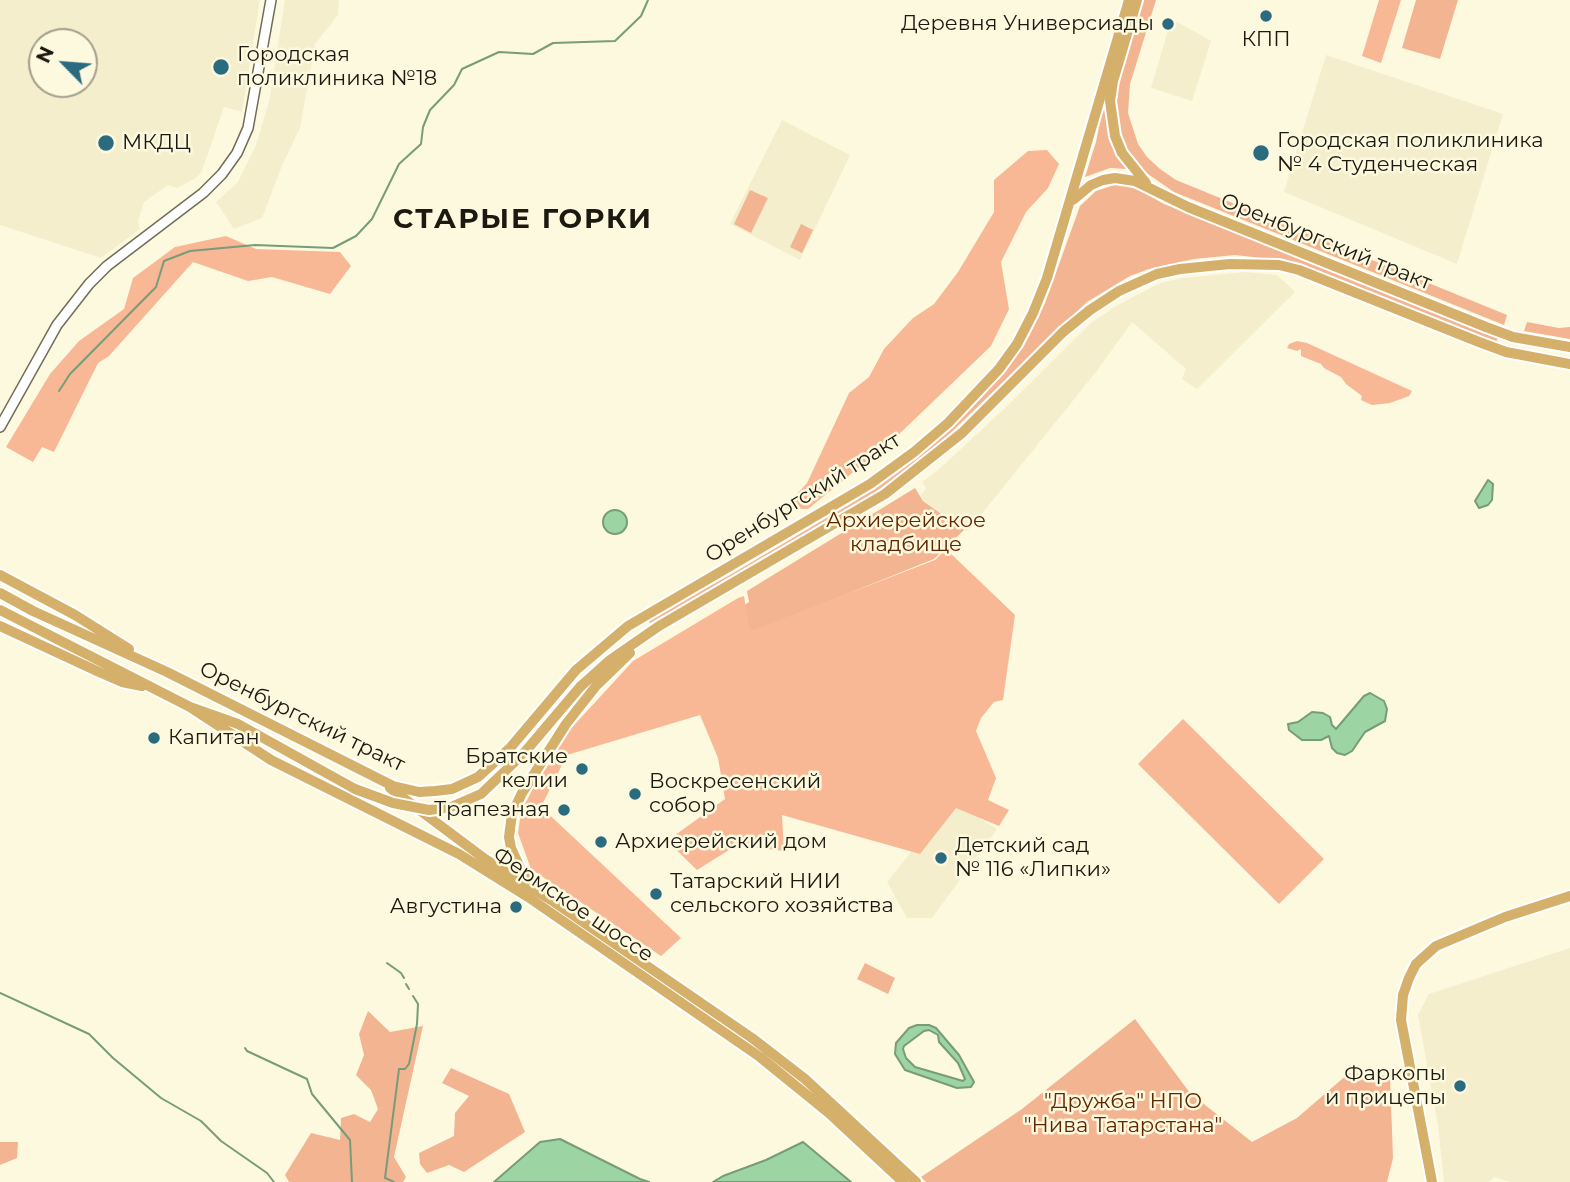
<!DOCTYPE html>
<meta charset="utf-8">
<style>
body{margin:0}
#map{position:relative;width:1570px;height:1182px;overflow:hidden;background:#fdf9df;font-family:Montserrat,sans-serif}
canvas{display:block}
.north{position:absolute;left:28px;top:28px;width:70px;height:70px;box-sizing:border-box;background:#fdf9df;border:2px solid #a39f8c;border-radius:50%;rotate:295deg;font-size:19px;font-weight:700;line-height:28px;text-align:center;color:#1b1910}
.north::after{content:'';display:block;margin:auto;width:24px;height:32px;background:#2b6b7f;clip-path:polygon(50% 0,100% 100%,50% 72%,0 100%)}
</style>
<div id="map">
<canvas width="1570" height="1182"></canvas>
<div class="north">N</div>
</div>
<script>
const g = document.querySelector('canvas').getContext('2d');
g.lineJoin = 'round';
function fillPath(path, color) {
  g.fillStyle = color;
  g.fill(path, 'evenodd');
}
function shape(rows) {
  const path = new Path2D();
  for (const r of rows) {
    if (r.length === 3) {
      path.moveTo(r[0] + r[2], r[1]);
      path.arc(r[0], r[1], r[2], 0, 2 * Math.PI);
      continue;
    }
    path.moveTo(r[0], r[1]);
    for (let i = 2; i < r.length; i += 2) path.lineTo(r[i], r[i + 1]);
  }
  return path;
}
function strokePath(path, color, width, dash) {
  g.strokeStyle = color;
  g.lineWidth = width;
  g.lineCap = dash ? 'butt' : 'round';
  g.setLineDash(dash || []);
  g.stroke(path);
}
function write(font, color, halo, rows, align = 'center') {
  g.font = font + ' Montserrat,sans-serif';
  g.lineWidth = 5;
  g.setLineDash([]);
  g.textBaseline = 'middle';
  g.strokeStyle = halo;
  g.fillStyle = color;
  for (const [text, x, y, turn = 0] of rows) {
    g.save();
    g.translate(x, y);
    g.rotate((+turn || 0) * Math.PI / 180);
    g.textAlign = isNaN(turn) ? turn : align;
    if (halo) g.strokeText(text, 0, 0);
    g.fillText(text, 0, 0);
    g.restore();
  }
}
const built = shape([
 [0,0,260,0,242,112,224,107,202,171,196,178,177,188,168,185,144,202,138,221,140,229,101,258,0,225],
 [42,42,84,42,84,84,42,84],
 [285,0,339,0,338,15,315,44,300,128,283,163,262,218,234,229,216,202,238,182,256,145,269,102],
 [1171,20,1181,24,1211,41,1192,101,1151,88],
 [1326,55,1503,114,1457,264,1284,192],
 [782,120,850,155,800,260,730,224],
 [1245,272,1277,275,1295,292,1197,389,1182,379,1186,369,1132,322,1096,372,968,531,964,530,923,500,921,495,926,488,922,482,937,471,1002,411,1091,323,1116,306,1160,283,1183,278],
 [952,801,997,829,932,918,907,918,887,882],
 [1570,948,1570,1182,1510,1182,1494,1177,1489,1182,1444,1182,1438,1125,1418,1015,1429,994]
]);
const green = shape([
 [1143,0,1156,0,1130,84,1128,113,1138,144,1147,157,1160,169,1176,180,1507,315,1504,325,1174,192,1145,172,1125,146,1119,127,1115,101,1117,80],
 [1416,0,1458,0,1440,59,1402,48],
 [1105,98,1128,169,1110,168,1085,177,1096,142],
 [1114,185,1123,185,1139,190,1164,204,1498,338,1496,342,1296,262,1235,255,1194,259,1149,269,1130,276,1087,302,941,442,860,504,733,579,650,623,647,620,730,575,857,500,917,457,965,415,1005,372,1029,336,1045,303,1080,206,1096,191],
 [750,190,768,198,751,233,734,224],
 [801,224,813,230,802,253,790,247],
 [1527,322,1559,328,1570,327,1570,339,1524,331],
 [915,488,923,501,964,530,934,559,665,667,661,659,749,602,747,591],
 [865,963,895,978,888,994,857,979],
 [368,1011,390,1032,423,1026,394,1157,406,1177,403,1182,289,1182,285,1175,311,1133,340,1140,341,1118,354,1114,370,1122,378,1109,371,1090,356,1075,364,1055,359,1034],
 [1135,1019,1190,1093,1252,1142,1297,1118,1349,1073,1390,1076,1393,1158,1387,1182,926,1182,921,1177,1022,1109],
 [451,1068,509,1094,525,1132,464,1172,449,1165,427,1173,420,1164,419,1153,454,1136,455,1113,469,1096,442,1083],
 [0,1142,18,1142,17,1158,0,1165]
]);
const forest = shape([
 [1379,0,1401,0,1381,63,1362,56],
 [1047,150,1059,164,1048,188,1026,212,1001,262,1009,309,991,346,895,438,808,509,784,508,807,483,849,393,869,377,884,349,913,318,934,304,958,272,994,212,994,180,1028,151],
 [226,236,256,249,340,252,351,266,330,294,272,277,248,281,193,262,109,356,98,363,54,452,42,447,33,462,6,447,50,374,79,341,124,309,133,278,175,247],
 [1297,341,1307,343,1412,391,1409,396,1390,403,1372,405,1361,400,1362,396,1346,384,1341,377,1324,368,1321,364,1301,356,1301,349,1297,351,1287,348,1289,344],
 [946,549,1015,615,1003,700,994,702,981,718,976,731,996,778,988,800,1009,810,999,826,956,808,920,854,782,815,784,851,737,845,697,870,667,841,725,799,718,758,700,715,567,755,541,807,681,938,661,956,531,869,518,833,521,812,534,786,565,735,633,661,738,598,744,596,750,631,935,560],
 [1183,719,1324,859,1279,904,1138,764]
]);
const water = shape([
 [1488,480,1493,484,1492,500,1488,505,1479,508,1475,501,1488,480],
 [615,522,12],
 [1370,693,1384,701,1387,709,1385,721,1365,732,1352,751,1345,755,1337,753,1332,748,1329,736,1321,740,1302,740,1289,730,1288,724,1298,722,1312,712,1323,713,1330,717,1332,725,1336,729,1364,696,1370,693],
 [917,1025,929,1025,936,1028,959,1055,974,1082,971,1087,957,1088,905,1070,895,1054,896,1043,909,1028,917,1025],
 [929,1030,938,1035,939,1042,958,1063,965,1079,963,1081,915,1067,906,1058,903,1049,904,1046,924,1031,929,1030],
 [560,1139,640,1179,649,1182,494,1182,540,1142,560,1139],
 [803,1142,851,1182,713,1182,723,1176,766,1160,803,1142]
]);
const stream = shape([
 [59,391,70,374,156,287,164,261,190,251,255,245,333,248,356,236,372,219,399,164,421,144,423,127,430,110,454,85,462,69,499,52,533,54,553,43,615,41,641,16,648,0],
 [387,963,401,973,404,978],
 [406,984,409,989],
 [0,993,89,1034,113,1058,161,1098,201,1121,221,1141,267,1173,274,1182],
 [245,1048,247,1051,307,1079,312,1094,350,1140,352,1182],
 [394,1182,385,1178,399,1069,405,1069,409,1064,417,1024,418,1004,413,996]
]);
const minor = shape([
 [0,427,57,325,89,284,107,266,203,193,222,174,237,153,248,128,271,0]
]);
const major = shape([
 [1137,0,1113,81,1110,101,1115,136,1122,153,1146,183],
 [1073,200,1091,185,1103,180,1115,178,1135,181,1188,207,1486,327,1513,337,1570,347],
 [0,575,75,615,129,649],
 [0,593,33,611,167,672,393,786,419,792,435,791,452,789,478,777,510,748,576,670,628,626,870,484,914,452,948,423,999,369,1017,344,1033,313,1047,278,1129,0],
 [0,610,190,707,238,724,355,789],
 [0,626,99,672,122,682,142,686],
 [580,687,610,660,659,626,885,494,962,433,1063,332,1090,310,1119,291,1157,274,1180,269,1230,264,1279,265,1299,270,1479,342,1506,352,1570,364],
 [190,707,271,760,459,854,528,897,760,1057,829,1113,903,1182],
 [390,788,485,859,551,900,752,1038,805,1079,916,1182],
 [531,881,523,874,511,848,509,837,512,814,522,793,566,724,596,686,630,653],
 [1432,1182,1401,1020,1403,995,1409,978,1416,964,1436,946,1505,917,1570,896]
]);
const majorBridge = shape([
 [355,789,393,803,429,810,451,807,481,794,524,753,580,687]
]);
const markers = [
 [1266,16,7,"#2b6b7f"],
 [1168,24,7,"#2b6b7f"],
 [221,67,9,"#2b6b7f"],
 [106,143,9,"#2b6b7f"],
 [1261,153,9,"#2b6b7f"],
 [154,738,7,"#2b6b7f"],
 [582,769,7,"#2b6b7f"],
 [635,794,7,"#2b6b7f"],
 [564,810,7,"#2b6b7f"],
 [601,842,7,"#2b6b7f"],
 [941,858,7,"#2b6b7f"],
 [656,894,7,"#2b6b7f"],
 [516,907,7,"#2b6b7f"],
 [1460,1086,7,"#2b6b7f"]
];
const poiNames = [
 ["Деревня Универсиады",1154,24,"right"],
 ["КПП",1266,40,"center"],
 ["Городская",237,55],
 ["поликлиника №18",237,79],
 ["Городская поликлиника",1277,141],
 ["№ 4 Студенческая",1277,165],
 ["МКДЦ",122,143],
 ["Капитан",168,738],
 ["Братские",568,757,"right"],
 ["келии",568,781,"right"],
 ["Воскресенский",649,782],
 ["собор",649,806],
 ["Трапезная",550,810,"right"],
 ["Архиерейский дом",615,842],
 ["Детский сад",955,846],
 ["№ 116 «Липки»",955,870],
 ["Татарский НИИ",670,882],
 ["сельского хозяйства",670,906],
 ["Августина",502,907,"right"],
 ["Фаркопы",1446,1074,"right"],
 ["и прицепы",1446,1098,"right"]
];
const streetNames = [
 ["Оренбургский тракт",1326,242,22],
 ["Оренбургский тракт",803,498,-32],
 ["Оренбургский тракт",302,717,26],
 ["Фермское шоссе",573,905,34]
];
const parkNames = [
 ["Архиерейское",906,521],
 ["кладбище",906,545],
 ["\"Дружба\" НПО",1123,1102],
 ["\"Нива Татарстана\"",1123,1126]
];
const districtNames = [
 ["СТАРЫЕ ГОРКИ",523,220]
];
fillPath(built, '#f4eecd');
fillPath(green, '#f3b492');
fillPath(forest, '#f8b896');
fillPath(water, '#9dd4a4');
strokePath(water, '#769c78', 2);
strokePath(stream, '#769c78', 2);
strokePath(minor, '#716d57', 12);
strokePath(major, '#fff', 14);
strokePath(minor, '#fff', 9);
strokePath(major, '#d4b06b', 10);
strokePath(majorBridge, '#fff', 14, []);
strokePath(majorBridge, '#d4b06b', 10);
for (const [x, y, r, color] of markers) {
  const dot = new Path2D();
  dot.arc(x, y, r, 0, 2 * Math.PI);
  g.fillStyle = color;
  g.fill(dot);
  strokePath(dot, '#fdf9df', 2.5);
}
write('21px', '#1b1910', '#fdf9df', poiNames, 'left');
write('21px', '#1b1910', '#fdf9df', streetNames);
write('21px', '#5f2700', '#fdf9df', parkNames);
g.letterSpacing = '2px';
write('bold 28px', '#1b1910', '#fdf9df', districtNames);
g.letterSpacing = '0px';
</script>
